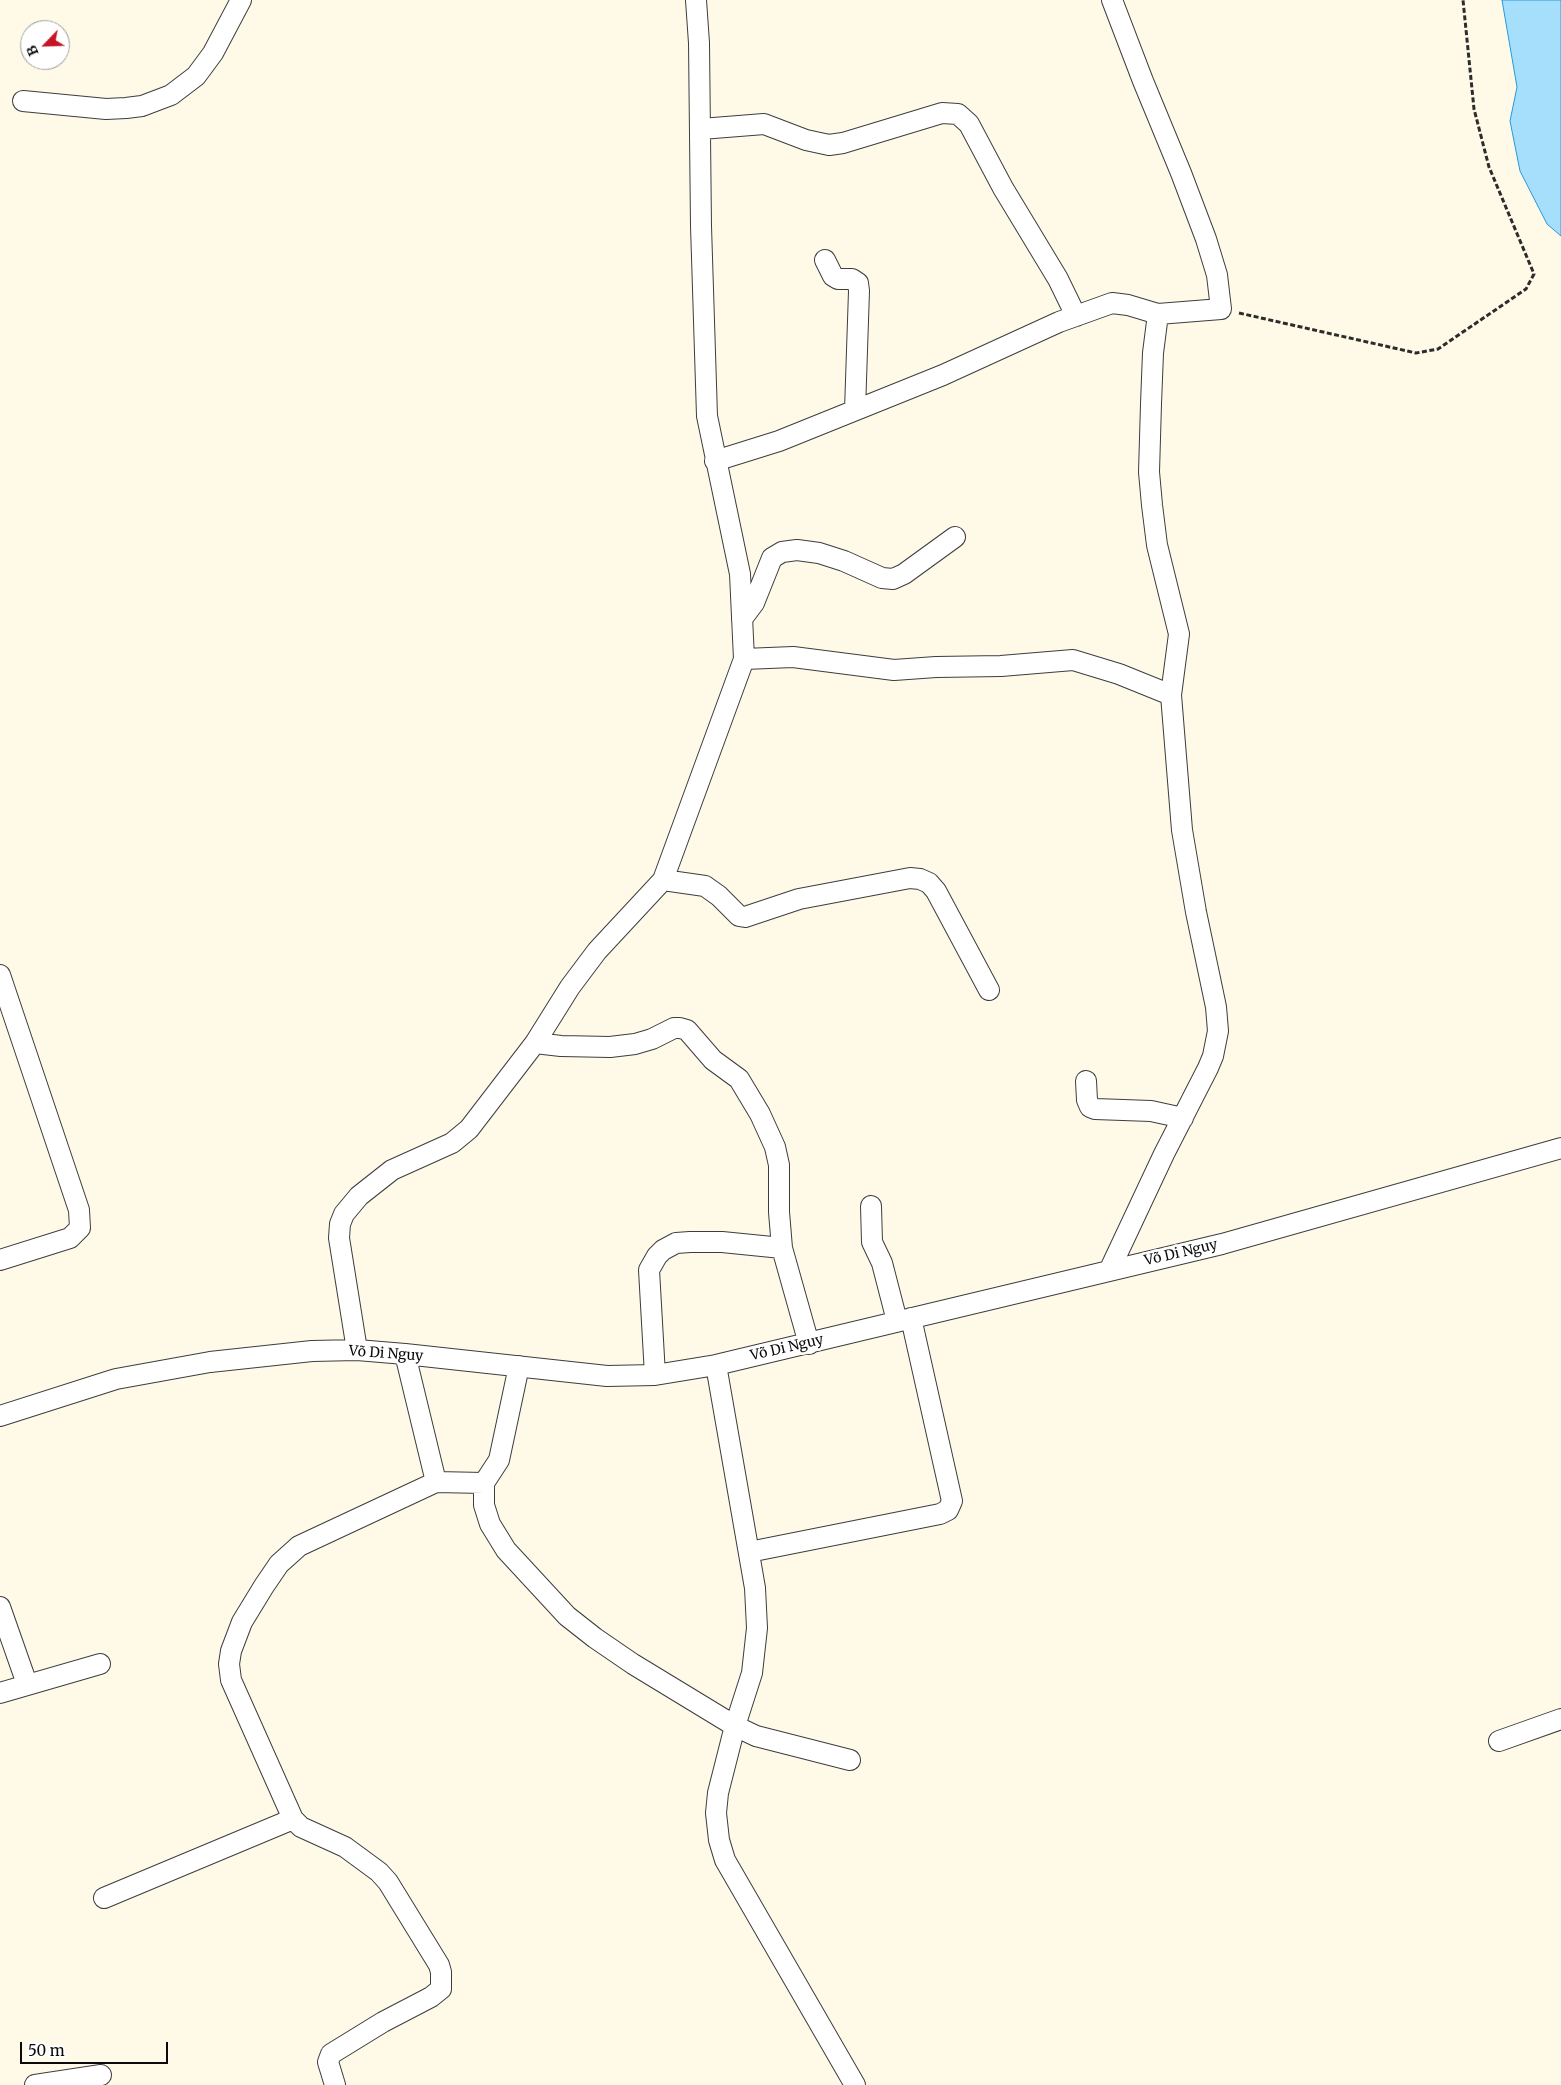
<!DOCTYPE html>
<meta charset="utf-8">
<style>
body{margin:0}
#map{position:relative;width:1561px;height:2085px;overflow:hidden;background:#fffae7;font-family:Merriweather,serif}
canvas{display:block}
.north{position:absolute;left:20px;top:20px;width:50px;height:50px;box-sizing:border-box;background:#fff;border:1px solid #9d9d9d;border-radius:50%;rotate:246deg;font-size:14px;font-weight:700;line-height:20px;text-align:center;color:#0a0a0a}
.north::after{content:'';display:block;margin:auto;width:18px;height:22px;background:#c61625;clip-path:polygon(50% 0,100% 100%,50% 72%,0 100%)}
.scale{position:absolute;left:20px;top:2042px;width:148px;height:22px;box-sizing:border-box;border:2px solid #0a0a0a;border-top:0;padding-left:6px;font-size:15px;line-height:18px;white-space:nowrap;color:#0a0a0a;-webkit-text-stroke:4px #fff;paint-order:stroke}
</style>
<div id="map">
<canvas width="1561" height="2085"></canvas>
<div class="north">B</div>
<div class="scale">50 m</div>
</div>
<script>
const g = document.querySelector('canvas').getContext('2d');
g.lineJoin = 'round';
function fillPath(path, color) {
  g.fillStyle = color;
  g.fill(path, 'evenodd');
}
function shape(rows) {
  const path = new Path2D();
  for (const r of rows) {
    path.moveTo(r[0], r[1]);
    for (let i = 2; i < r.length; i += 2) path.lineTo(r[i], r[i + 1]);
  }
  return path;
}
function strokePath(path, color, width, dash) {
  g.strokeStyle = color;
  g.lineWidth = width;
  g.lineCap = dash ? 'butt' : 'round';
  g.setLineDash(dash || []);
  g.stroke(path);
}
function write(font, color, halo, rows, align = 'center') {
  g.font = font + ' Merriweather,serif';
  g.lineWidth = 5;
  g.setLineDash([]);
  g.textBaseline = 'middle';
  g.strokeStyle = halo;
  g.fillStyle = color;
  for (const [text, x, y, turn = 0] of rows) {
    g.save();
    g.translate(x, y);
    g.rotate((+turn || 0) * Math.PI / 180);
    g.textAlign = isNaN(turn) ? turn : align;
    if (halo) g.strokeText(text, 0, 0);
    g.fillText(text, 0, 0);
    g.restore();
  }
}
const water = shape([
 [1502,0,1561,0,1561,236,1547,224,1520,171,1510,121,1517,87,1502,0]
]);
const path = shape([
 [1239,313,1416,353,1438,349,1526,289,1534,274,1489,167,1474,109,1463,0]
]);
const street = shape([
 [23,101,106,109,126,108,142,106,171,95,196,76,213,53,241,0],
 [701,129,764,124,806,140,829,145,843,143,942,113,958,114,969,124,1003,188,1058,279,1076,316],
 [825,260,833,276,838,279,852,279,858,283,859,291,855,410],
 [715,461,779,441,943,375,1059,322,1112,303,1128,305,1158,314,1221,309,1217,275,1206,239,1181,173,1143,81,1112,0],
 [742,619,754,603,772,558,782,552,797,550,819,553,844,561,882,578,893,579,904,574,955,537],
 [744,659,793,657,894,670,936,667,1001,666,1073,660,1119,674,1171,695],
 [663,880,705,886,719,896,739,916,745,917,799,899,910,878,920,879,929,883,936,891,989,990],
 [0,975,79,1210,80,1228,70,1238,0,1260],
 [535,1043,561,1046,610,1047,635,1044,652,1039,674,1028,680,1028,687,1030,713,1060,739,1079,760,1114,775,1147,779,1165,779,1212,782,1248,809,1344],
 [1086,1081,1087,1100,1090,1107,1095,1109,1151,1111,1183,1118],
 [871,1206,872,1242,882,1263,897,1321],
 [1110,1269,1164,1154,1208,1068,1213,1056,1218,1031,1216,1007,1196,912,1182,830,1171,695,1179,634,1157,545,1152,505,1149,472,1151,404,1153,353,1158,314],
 [357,1350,339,1238,340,1224,344,1214,359,1196,392,1170,452,1143,469,1129,535,1043,570,987,597,951,663,880,744,659,740,574,707,416,701,226,699,43,696,0],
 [405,1354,436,1482],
 [716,1365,755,1588,757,1628,752,1673,735,1726,718,1793,716,1813,719,1840,725,1860,855,2085],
 [519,1366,499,1460,484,1483,484,1505,490,1524,506,1550,567,1616,595,1638,633,1664,735,1726,756,1736,850,1760],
 [655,1375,649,1270,657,1256,663,1250,676,1243,690,1242,722,1242,782,1248],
 [0,1416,116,1379,210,1362,312,1351,357,1350,405,1354,607,1376,655,1375,716,1365,1222,1244,1561,1148],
 [749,1552,940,1514,948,1510,952,1501,911,1318],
 [0,1607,27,1684],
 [0,1693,100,1664],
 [1499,1741,1561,1719],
 [104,1898,293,1819],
 [35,2085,101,2075],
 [335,2085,328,2062,331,2054,383,2022,431,1997,441,1989,441,1972,439,1965,388,1882,379,1872,345,1847,301,1827,293,1819,231,1680,229,1664,231,1651,242,1622,264,1586,279,1564,299,1546,436,1482,484,1483]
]);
const streetNames = [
 ["Võ Di Nguy",1181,1253,-13],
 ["Võ Di Nguy",787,1348,-13],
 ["Võ Di Nguy",386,1354,4]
];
fillPath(water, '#a6dffc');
strokePath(water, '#2798da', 1);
strokePath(street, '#3d3d3d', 22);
strokePath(path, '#2c2c2c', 3, [5, 2.5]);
strokePath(street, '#fff', 20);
write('14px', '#0a0a0a', '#fff', streetNames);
</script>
